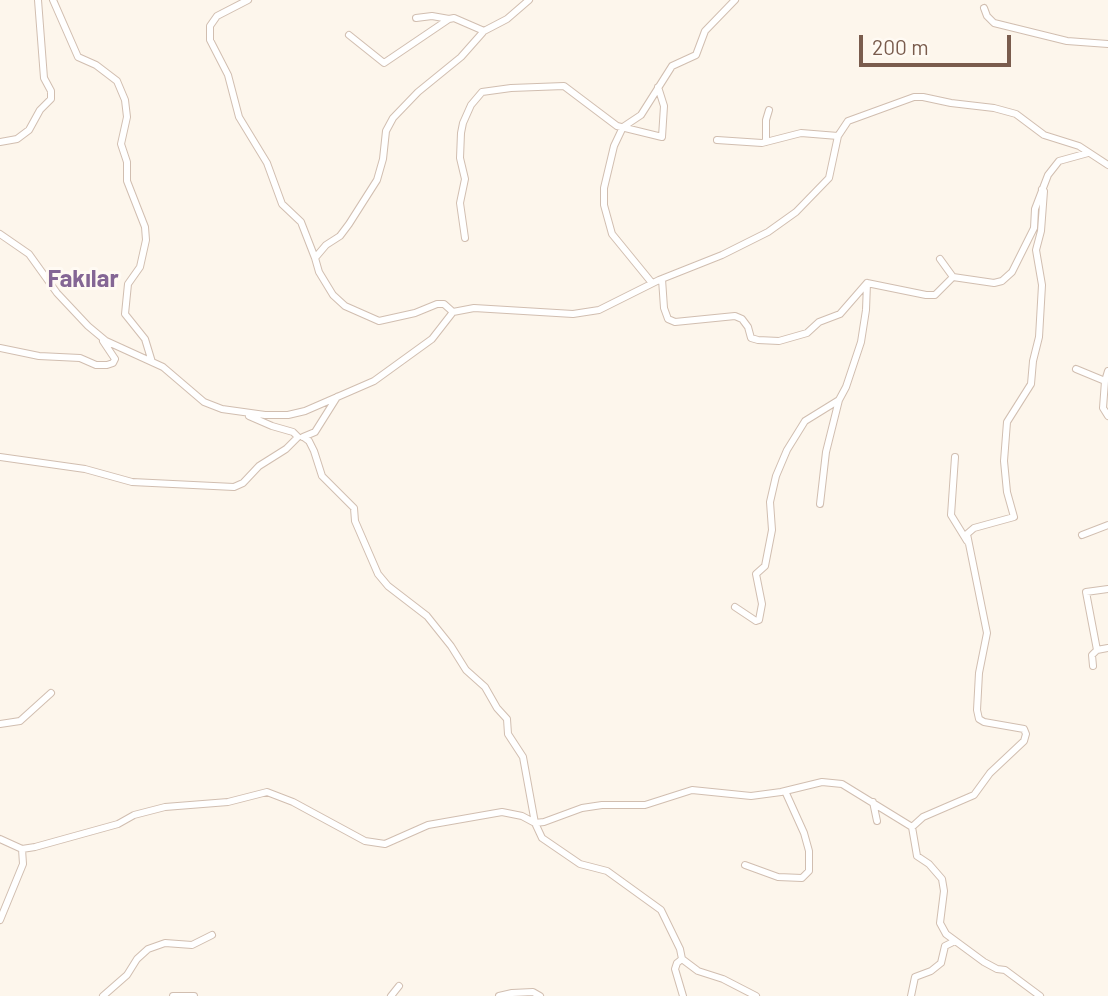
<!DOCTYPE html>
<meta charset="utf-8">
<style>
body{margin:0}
#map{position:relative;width:1108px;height:996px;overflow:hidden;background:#fdf6ec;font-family:Barlow,sans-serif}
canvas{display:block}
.scale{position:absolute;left:859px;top:35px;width:152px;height:32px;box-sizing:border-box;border:4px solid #7a5c4d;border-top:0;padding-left:9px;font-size:21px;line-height:24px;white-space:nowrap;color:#7a5c4d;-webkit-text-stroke:5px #fffaf3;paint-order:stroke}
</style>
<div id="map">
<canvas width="1108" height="996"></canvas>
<div class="scale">200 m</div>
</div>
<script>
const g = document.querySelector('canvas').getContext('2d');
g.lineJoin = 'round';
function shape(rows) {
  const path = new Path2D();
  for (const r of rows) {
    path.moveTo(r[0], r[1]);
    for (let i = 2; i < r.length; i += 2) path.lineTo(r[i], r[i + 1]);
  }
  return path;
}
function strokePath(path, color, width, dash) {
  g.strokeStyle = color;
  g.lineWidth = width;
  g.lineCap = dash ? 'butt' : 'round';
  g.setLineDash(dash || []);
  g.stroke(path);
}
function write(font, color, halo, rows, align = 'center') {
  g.font = font + ' Barlow,sans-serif';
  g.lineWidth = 6;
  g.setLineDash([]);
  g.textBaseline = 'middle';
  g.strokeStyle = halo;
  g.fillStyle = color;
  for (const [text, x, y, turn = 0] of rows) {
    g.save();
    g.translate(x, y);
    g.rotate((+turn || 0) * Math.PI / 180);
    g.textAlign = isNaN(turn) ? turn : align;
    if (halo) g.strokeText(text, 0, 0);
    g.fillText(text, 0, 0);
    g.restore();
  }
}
const street = shape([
 [53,0,78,57,96,65,117,81,125,100,127,117,121,144,127,162,127,181,145,227,146,240,140,267,128,284,125,314,145,339,152,362],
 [248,0,217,16,210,26,210,40,228,75,239,117,267,163,282,204,301,222,315,258],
 [984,8,987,16,994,23,1067,41,1108,44],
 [416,18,432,16,449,19],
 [349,35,384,63,449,19,454,18,484,31],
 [717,140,762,143,801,133,838,136],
 [0,142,17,139,29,130,40,110,51,99,51,91,44,78,38,0],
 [766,142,766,120,769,110],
 [0,234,29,254,57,293,88,326,106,341,163,367,204,402,222,409,265,415,288,415,305,411,374,381,432,339,453,312,474,308,573,314,599,310,659,280,722,255,768,232,796,212,829,178,838,136,848,121,914,97,923,97,951,103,994,108,1016,114,1044,135,1079,146,1108,165],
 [465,238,460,203,465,179,460,158,461,133,463,123,471,105,482,92,511,88,564,86,617,126,662,137,664,106,658,87],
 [940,259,953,277],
 [662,279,664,308,668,319,675,322,735,316,742,319,748,327,751,338,758,340,779,341,807,333,819,322,840,314,867,283],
 [652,283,612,234,604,205,604,188,614,146,623,127,641,115,672,66,696,55,705,31,735,0],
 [453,312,444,304,437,304,415,313,379,321,345,306,333,295,319,272,315,258,326,245,340,236,349,224,377,180,383,159,386,131,393,118,418,92,461,57,484,31,507,19,529,0],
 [0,348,39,356,80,358,96,365,107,365,113,363,115,359,103,341],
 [1076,369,1105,381,1103,408,1108,416],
 [1105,381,1108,371],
 [303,437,315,432,337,397],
 [305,438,309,441,314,451,322,476,354,508,355,521,378,574,388,586,427,616,451,646,466,670,485,687,497,708,507,719,508,734,523,757,535,823,542,838,580,864,607,871,661,910,680,949,682,959,677,963,675,969,683,996],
 [0,457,85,469,132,482,234,487,243,483,259,466,286,449,298,437,293,432,272,426,249,416],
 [955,457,951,515,967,541],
 [820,504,826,452,839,400],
 [1082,535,1108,525],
 [1108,589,1086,592,1097,650,1108,648],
 [735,607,756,621,759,620,762,604,756,574,765,566,772,530,770,502,776,476,787,450,805,421,839,400,846,387,861,342,866,310,867,283,926,295,935,295,953,277,994,283,1002,281,1012,272,1034,228,1035,209,1048,175,1059,161,1088,153],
 [1093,666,1092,655,1097,650],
 [0,724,20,721,51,693],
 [873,802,877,821],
 [912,827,923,817,974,795,990,773,1024,741,1026,734,1024,729,984,722,979,719,977,710,979,673,987,633,967,534,974,528,1014,517,1007,492,1004,461,1007,422,1031,384,1033,361,1039,337,1042,285,1036,250,1041,231,1044,191,1042,189],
 [0,839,22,849,35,847,118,824,134,815,165,807,228,802,267,792,293,802,365,841,385,844,428,825,502,812,522,816,535,823,544,822,582,808,602,805,645,805,692,790,751,796,781,792,822,782,842,784,912,827,917,856,929,864,942,879,944,891,940,923,946,934,984,962,997,969,1005,970,1040,996],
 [745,865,778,877,802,878,809,871,809,851,804,833,785,791],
 [0,920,23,864,22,849],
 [682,959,698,971,723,979,756,996],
 [103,996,127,975,137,959,148,949,165,943,192,945,212,935],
 [173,996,194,996],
 [391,996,399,986],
 [499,996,512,993,533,992,540,996],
 [911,996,915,977,931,971,941,963,945,946,955,941]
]);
const neighbourhoodNames = [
 ["Fakılar",83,279]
];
strokePath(street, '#d1beb0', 8);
strokePath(street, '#fff', 6);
write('bold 24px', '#846695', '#fffaf3', neighbourhoodNames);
</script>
